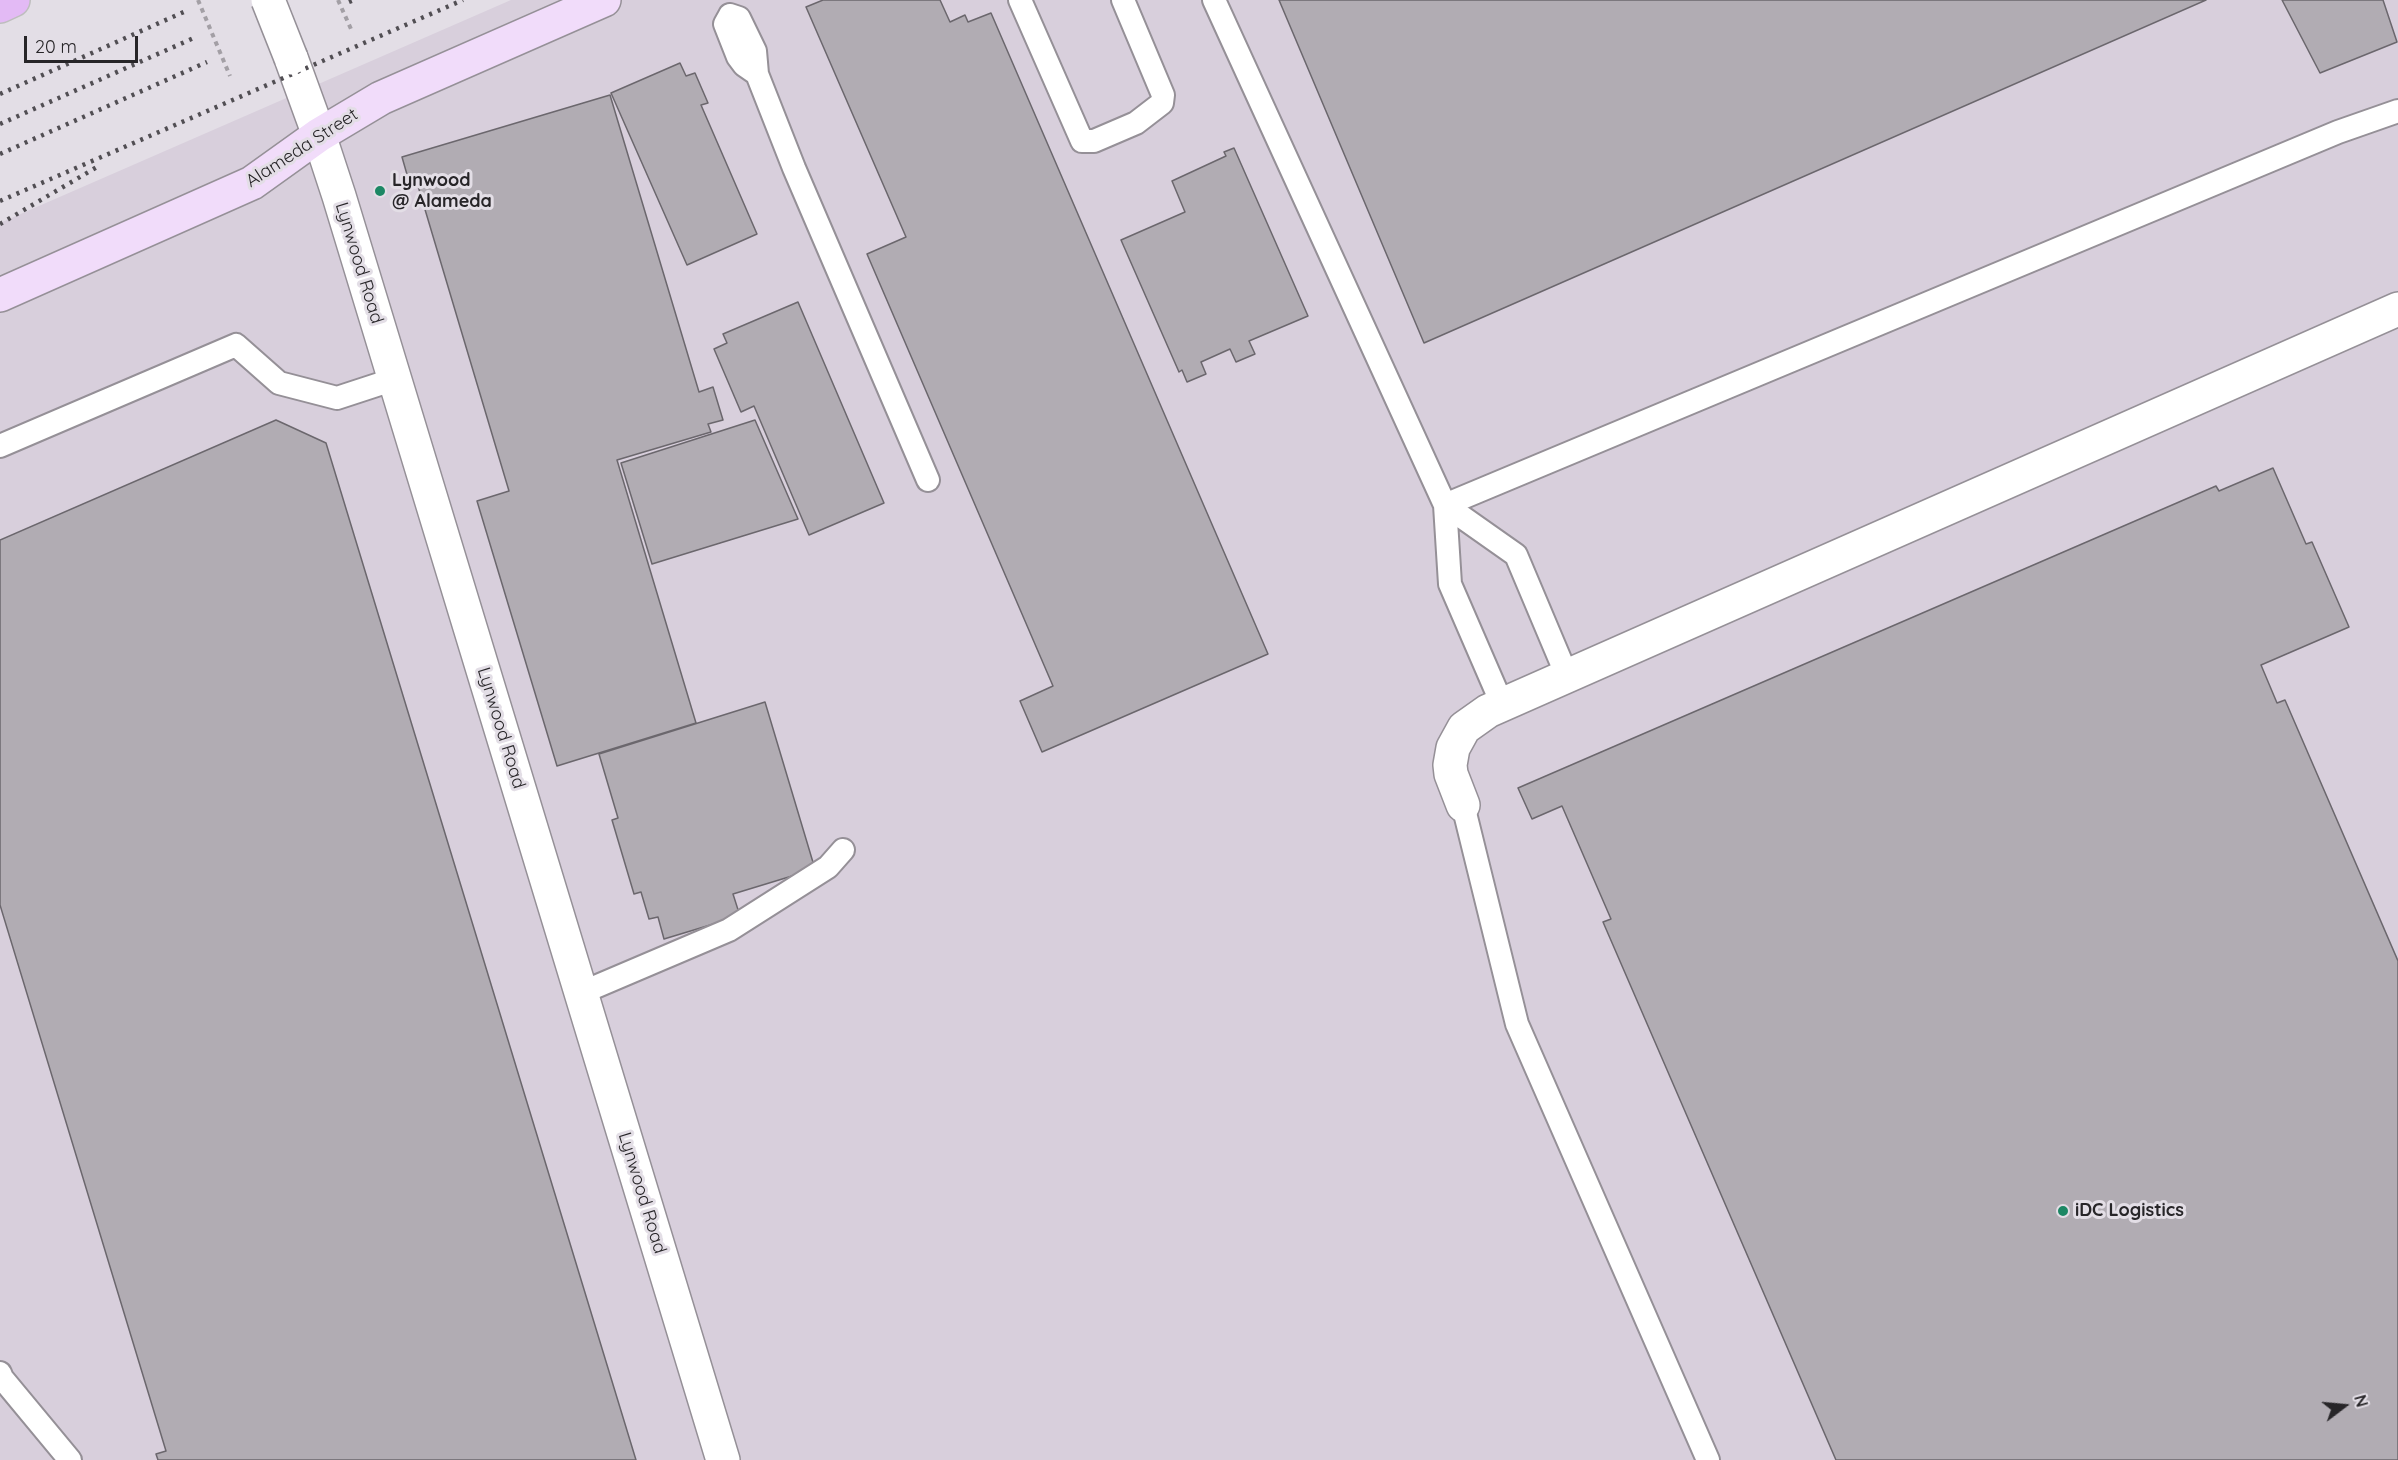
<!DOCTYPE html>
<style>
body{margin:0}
#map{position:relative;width:2398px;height:1460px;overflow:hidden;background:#e3dee6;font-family:Quicksand,sans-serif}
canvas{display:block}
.north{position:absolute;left:2314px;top:1376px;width:60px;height:60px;-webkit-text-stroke:4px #e3dee6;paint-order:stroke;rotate:74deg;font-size:16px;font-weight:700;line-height:24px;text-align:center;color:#272528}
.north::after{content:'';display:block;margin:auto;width:21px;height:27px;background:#272528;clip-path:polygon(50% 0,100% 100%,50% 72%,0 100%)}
.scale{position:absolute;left:24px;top:36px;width:114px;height:27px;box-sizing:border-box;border:3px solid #272528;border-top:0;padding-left:8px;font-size:18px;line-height:21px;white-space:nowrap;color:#272528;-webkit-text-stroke:4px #e3dee6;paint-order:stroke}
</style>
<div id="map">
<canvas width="2398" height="1460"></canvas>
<div class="north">N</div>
<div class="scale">20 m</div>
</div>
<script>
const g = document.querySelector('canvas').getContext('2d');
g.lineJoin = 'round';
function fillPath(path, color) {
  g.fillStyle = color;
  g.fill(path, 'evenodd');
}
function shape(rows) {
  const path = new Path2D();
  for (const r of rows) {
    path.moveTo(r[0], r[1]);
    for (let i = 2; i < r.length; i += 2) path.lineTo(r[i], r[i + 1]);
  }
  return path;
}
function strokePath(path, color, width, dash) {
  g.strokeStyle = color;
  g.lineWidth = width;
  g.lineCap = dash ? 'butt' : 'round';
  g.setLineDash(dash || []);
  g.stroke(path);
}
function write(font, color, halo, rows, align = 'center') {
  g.font = font + ' Quicksand,sans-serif';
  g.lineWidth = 6;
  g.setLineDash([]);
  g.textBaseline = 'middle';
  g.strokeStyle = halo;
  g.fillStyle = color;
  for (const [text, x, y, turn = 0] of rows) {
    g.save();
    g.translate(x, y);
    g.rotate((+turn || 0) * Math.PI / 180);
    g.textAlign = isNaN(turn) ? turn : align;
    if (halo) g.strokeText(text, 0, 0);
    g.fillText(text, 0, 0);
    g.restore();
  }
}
const built = shape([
 [511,0,2398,0,2398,1460,0,1460,0,223]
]);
const building = shape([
 [823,0,940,0,950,22,965,15,968,22,991,13,1268,654,1042,752,1020,701,1053,686,867,254,906,237,806,7,823,0],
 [1279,0,2206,0,1424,343,1279,0],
 [2282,0,2383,0,2397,42,2320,73,2282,0],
 [680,63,686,76,695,73,708,103,701,105,757,234,687,265,611,93,680,63],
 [610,95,699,392,713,387,723,420,708,424,711,432,617,460,696,723,557,766,477,501,509,491,415,176,408,178,402,157,610,95],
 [1234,148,1308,316,1249,341,1255,354,1236,362,1230,349,1201,362,1206,374,1187,382,1182,370,1179,372,1121,240,1185,212,1172,181,1226,156,1224,152,1234,148],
 [798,302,884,503,809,535,754,406,741,412,714,349,727,343,723,334,798,302],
 [276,420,326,443,636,1460,158,1460,156,1454,166,1451,0,905,0,540,276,420],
 [755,420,798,519,652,564,621,463,755,420],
 [2273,468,2306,544,2312,542,2349,627,2261,665,2277,703,2285,700,2398,961,2398,1460,1836,1460,1603,922,1611,919,1562,806,1532,819,1518,788,2216,486,2219,491,2273,468],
 [765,702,815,869,733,894,740,916,664,939,658,917,649,919,641,892,634,894,612,820,618,818,599,754,765,702]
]);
const path = shape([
 [198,0,230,76],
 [338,0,351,29]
]);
const lane = shape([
 [1020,0,1082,141,1094,141,1136,123,1162,103,1163,95,1123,0],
 [1214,0,1445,505,1450,584,1502,704],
 [730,15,739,18,755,51,757,74,794,168,928,480],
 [730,15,725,24,738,57,744,65,757,74],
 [0,446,236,345,279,383,337,398,395,379],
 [1445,505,2338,132,2398,111],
 [1445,505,1516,555,1567,676],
 [1463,805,1517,1024,1708,1460],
 [581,993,729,930,828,867,843,850],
 [0,1373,2,1378,70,1460]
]);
const street = shape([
 [291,58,319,135,339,196,723,1460],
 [1463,805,1451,774,1450,765,1453,748,1464,728,1488,711,2398,309]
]);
const secondary = shape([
 [0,295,252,183,319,135,381,98,604,0]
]);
const primary = shape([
 [0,6,13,0]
]);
const rail = shape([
 [349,2,354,0],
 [0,94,186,11],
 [0,124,196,37],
 [0,154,207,62],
 [0,201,463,0],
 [0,224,97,167]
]);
const streetBridge = shape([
 [268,0,291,58]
]);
const markers = [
 [380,191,6,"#1c8764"],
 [2063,1211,6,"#1c8764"]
];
const streetNames = [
 ["Alameda Street",302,148,-33],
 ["Lynwood Road",359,263,73],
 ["Lynwood Road",501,728,73],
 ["Lynwood Road",642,1193,73]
];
const poiNames = [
 ["Lynwood",392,181],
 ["@ Alameda",392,202],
 ["iDC Logistics",2075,1211]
];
fillPath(built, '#d8cfdc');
fillPath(building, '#b1acb3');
strokePath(building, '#6b676d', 1.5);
strokePath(lane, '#959097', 26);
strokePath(street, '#959097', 36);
strokePath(secondary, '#959097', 36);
strokePath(primary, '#bebebe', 36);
strokePath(path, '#a39fa5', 4, [4.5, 4.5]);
strokePath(lane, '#fff', 22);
strokePath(street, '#fff', 33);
strokePath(secondary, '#f1dcfa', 33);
strokePath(primary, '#e3baf5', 33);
strokePath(rail, '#514e53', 4.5, [3, 6]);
strokePath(streetBridge, '#959097', 36, []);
strokePath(streetBridge, '#fff', 33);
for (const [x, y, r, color] of markers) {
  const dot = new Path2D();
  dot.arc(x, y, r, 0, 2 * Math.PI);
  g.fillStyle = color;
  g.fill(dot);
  strokePath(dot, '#e3dee6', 2);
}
write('18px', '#272528', '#e3dee6', streetNames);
write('bold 18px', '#272528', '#e3dee6', poiNames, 'left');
</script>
